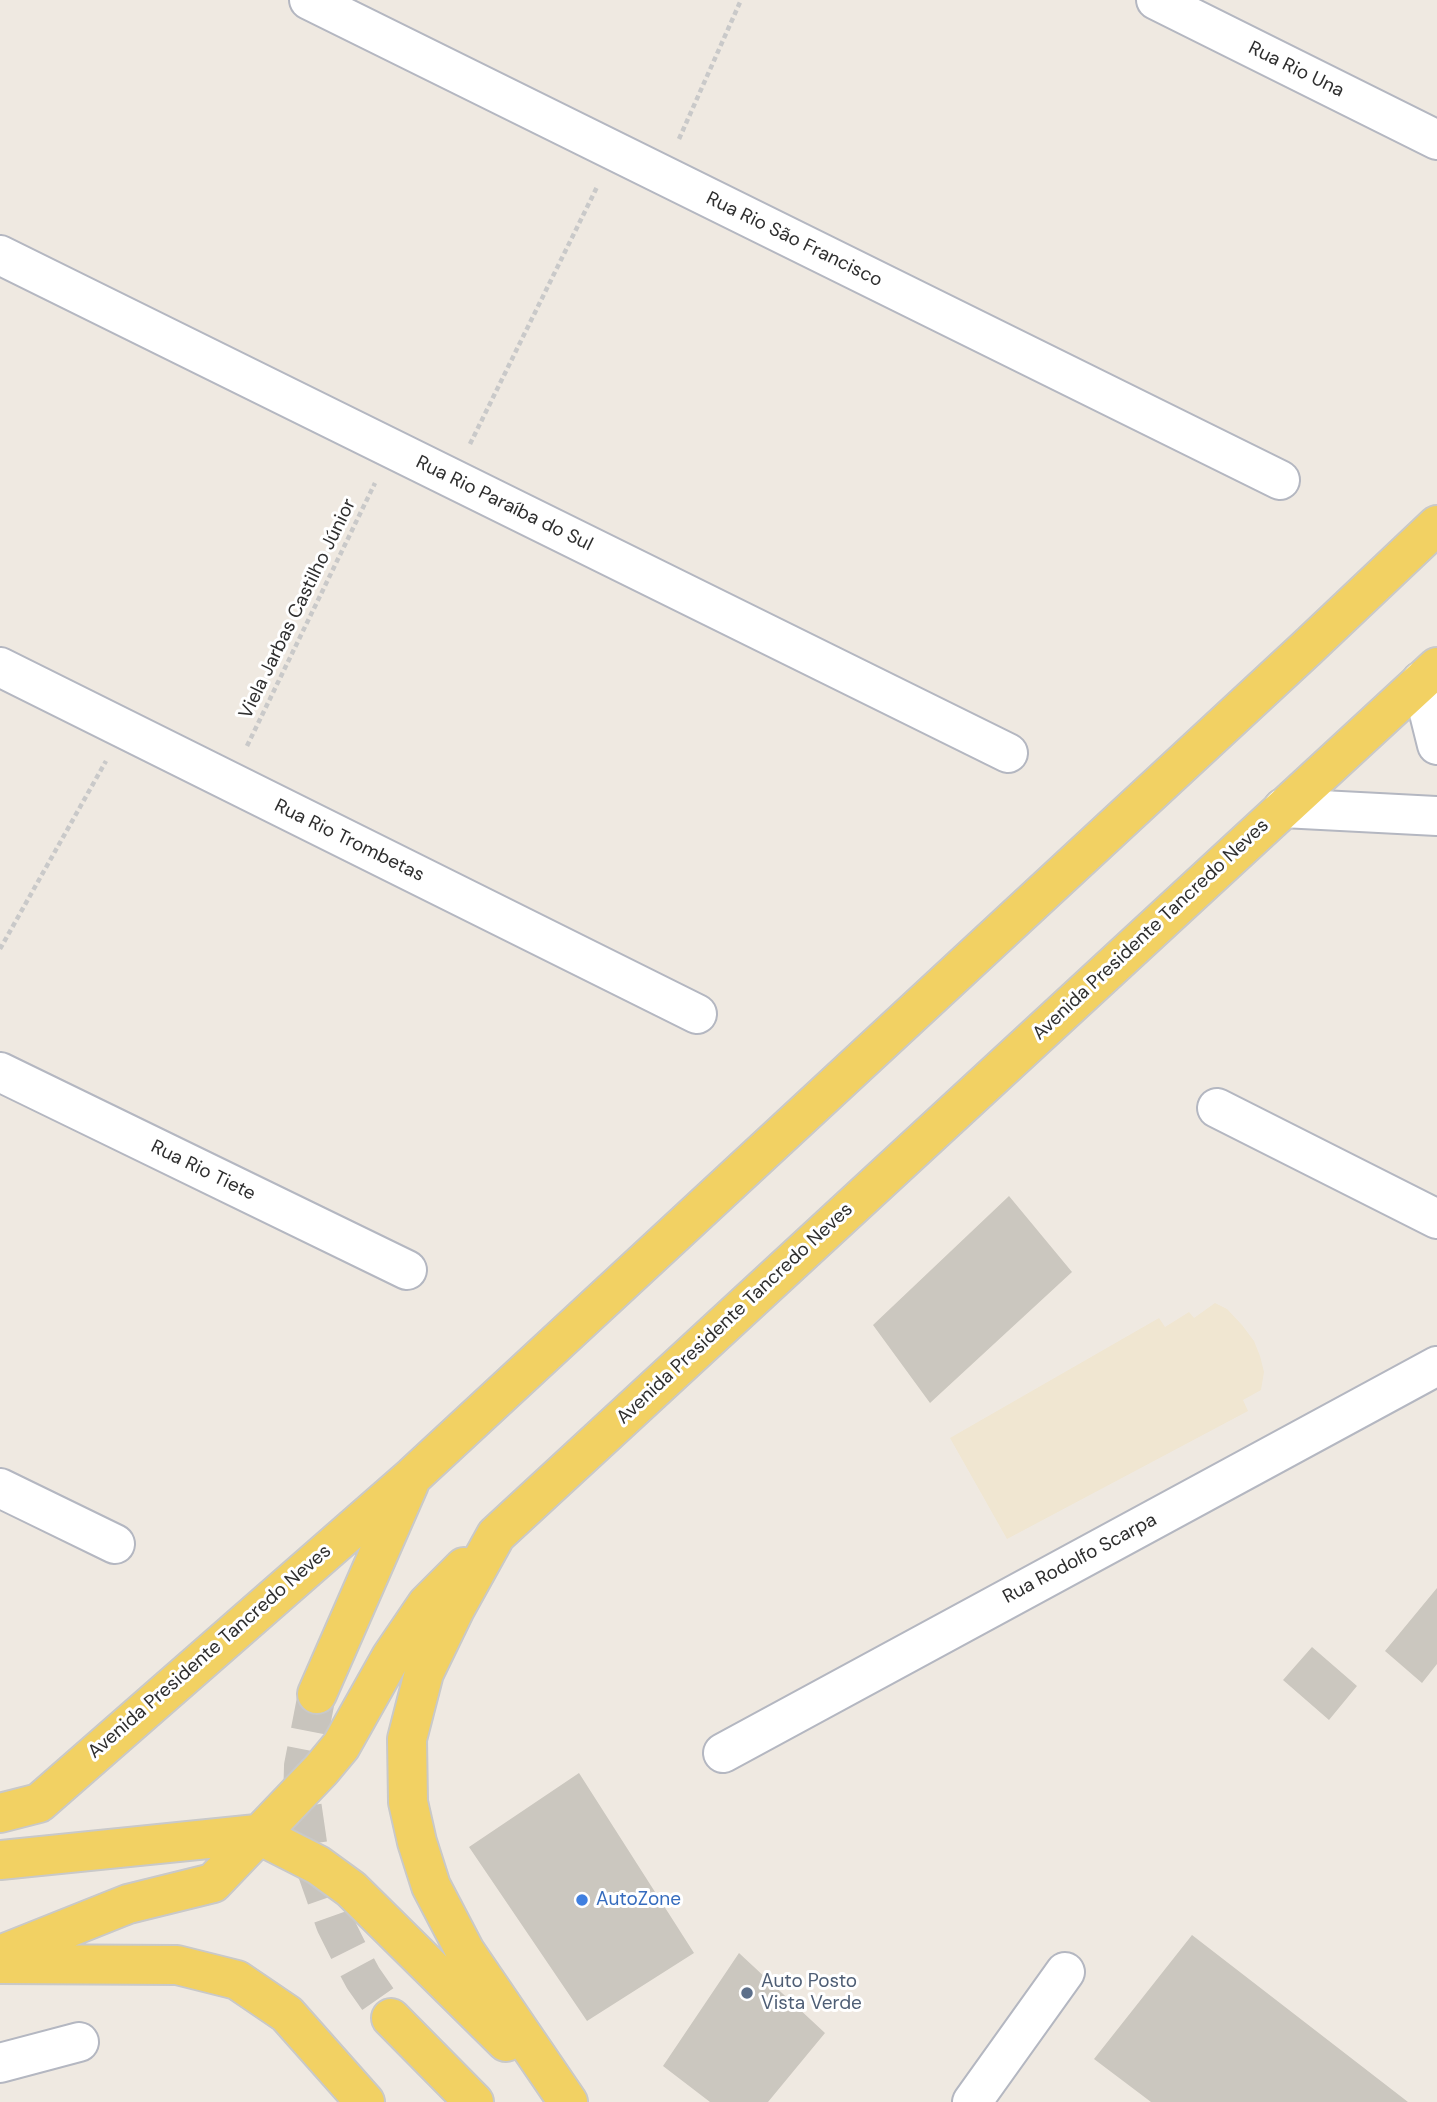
<!DOCTYPE html>
<meta charset="utf-8">
<style>
body{margin:0}
canvas{display:block;background:#efe9e1}
</style>
<canvas width="1437" height="2102"></canvas>
<script>
const g = document.querySelector('canvas').getContext('2d');
g.lineJoin = 'round';
function fillPath(path, color) {
  g.fillStyle = color;
  g.fill(path, 'evenodd');
}
function shape(rows) {
  const path = new Path2D();
  for (const r of rows) {
    path.moveTo(r[0], r[1]);
    for (let i = 2; i < r.length; i += 2) path.lineTo(r[i], r[i + 1]);
  }
  return path;
}
function strokePath(path, color, width, dash) {
  g.strokeStyle = color;
  g.lineWidth = width;
  g.lineCap = dash ? 'butt' : 'round';
  g.setLineDash(dash || []);
  g.stroke(path);
}
function write(font, color, halo, rows, align = 'center') {
  g.font = font + ' "DM Sans",sans-serif';
  g.lineWidth = 6;
  g.setLineDash([]);
  g.textBaseline = 'middle';
  g.strokeStyle = halo;
  g.fillStyle = color;
  for (const [text, x, y, turn = 0] of rows) {
    g.save();
    g.translate(x, y);
    g.rotate((+turn || 0) * Math.PI / 180);
    g.textAlign = isNaN(turn) ? turn : align;
    if (halo) g.strokeText(text, 0, 0);
    g.fillText(text, 0, 0);
    g.restore();
  }
}
const education = shape([
 [1215,1303,1227,1309,1242,1325,1254,1341,1260,1356,1264,1372,1261,1390,1243,1400,1248,1411,1007,1539,950,1438,1159,1318,1165,1327,1189,1312,1194,1318]
]);
const building = shape([
 [1009,1196,1072,1272,930,1403,873,1325],
 [1437,1588,1437,1664,1422,1683,1385,1651],
 [1312,1647,1357,1686,1329,1720,1283,1680],
 [579,1773,694,1953,587,2021,469,1847],
 [1192,1935,1408,2102,1151,2102,1094,2059],
 [739,1953,825,2033,768,2102,710,2102,663,2066]
]);
const majorTunnel = shape([
 [317,1694,303,1766,302,1802,309,1850,335,1924,349,1952,363,1978,391,2018]
]);
const path = shape([
 [679,139,741,0],
 [470,444,598,185],
 [247,746,375,483],
 [0,949,106,761]
]);
const minor = shape([
 [309,0,1280,480],
 [1156,0,1437,140],
 [0,255,1008,753],
 [0,667,697,1014],
 [1421,681,1437,745],
 [1283,808,1437,816],
 [0,1072,407,1270],
 [1217,1108,1437,1219],
 [0,1488,115,1544],
 [723,1753,1437,1366],
 [0,2063,79,2042],
 [972,2102,1065,1972]
]);
const major = shape([
 [317,1694,409,1484],
 [0,1813,39,1803,413,1476,1306,649,1437,525],
 [0,1860,257,1834,318,1865,351,1889,506,2042],
 [0,1955,128,1904,213,1883,321,1770,341,1746,391,1657,427,1604,464,1567],
 [0,1964,177,1965,237,1980,287,2014,365,2102],
 [391,2018,474,2102],
 [568,2102,465,1951,431,1886,417,1842,408,1802,407,1739,424,1673,455,1609,496,1535,1437,667]
]);
const markers = [
 [582,1900,7,"#3f7fe0"],
 [747,1993,7,"#5c6f8a"]
];
const streetNames = [
 ["Rua Rio Una",1296,70,26],
 ["Rua Rio São Francisco",794,240,26],
 ["Rua Rio Paraíba do Sul",504,504,26],
 ["Viela Jarbas Castilho Júnior",298,609,-64],
 ["Rua Rio Trombetas",349,841,26],
 ["Avenida Presidente Tancredo Neves",1151,930,-43],
 ["Rua Rio Tiete",203,1171,26],
 ["Avenida Presidente Tancredo Neves",735,1314,-43],
 ["Rua Rodolfo Scarpa",1080,1559,-28],
 ["Avenida Presidente Tancredo Neves",210,1652,-41]
];
const shopNames = [
 ["AutoZone",596,1900]
];
const serviceNames = [
 ["Auto Posto",761,1982],
 ["Vista Verde",761,2004]
];
fillPath(education, '#f0e6d1');
fillPath(building, '#cbc7bf');
strokePath(majorTunnel, '#c8c4bd', 38, [38, 19]);
strokePath(minor, '#b4b7c1', 42);
strokePath(major, '#c9c9c9', 42);
strokePath(path, '#c9c9c9', 4.5, [5, 3.5]);
strokePath(minor, '#fff', 38);
strokePath(major, '#f2d163', 38);
for (const [x, y, r, color] of markers) {
  const dot = new Path2D();
  dot.arc(x, y, r, 0, 2 * Math.PI);
  g.fillStyle = color;
  g.fill(dot);
  strokePath(dot, '#fff', 2.5);
}
write('19px', '#2e2e2e', '#fff', streetNames);
write('19px', '#366cbe', '#fff', shopNames, 'left');
write('19px', '#4e5e75', '#fff', serviceNames, 'left');
</script>
